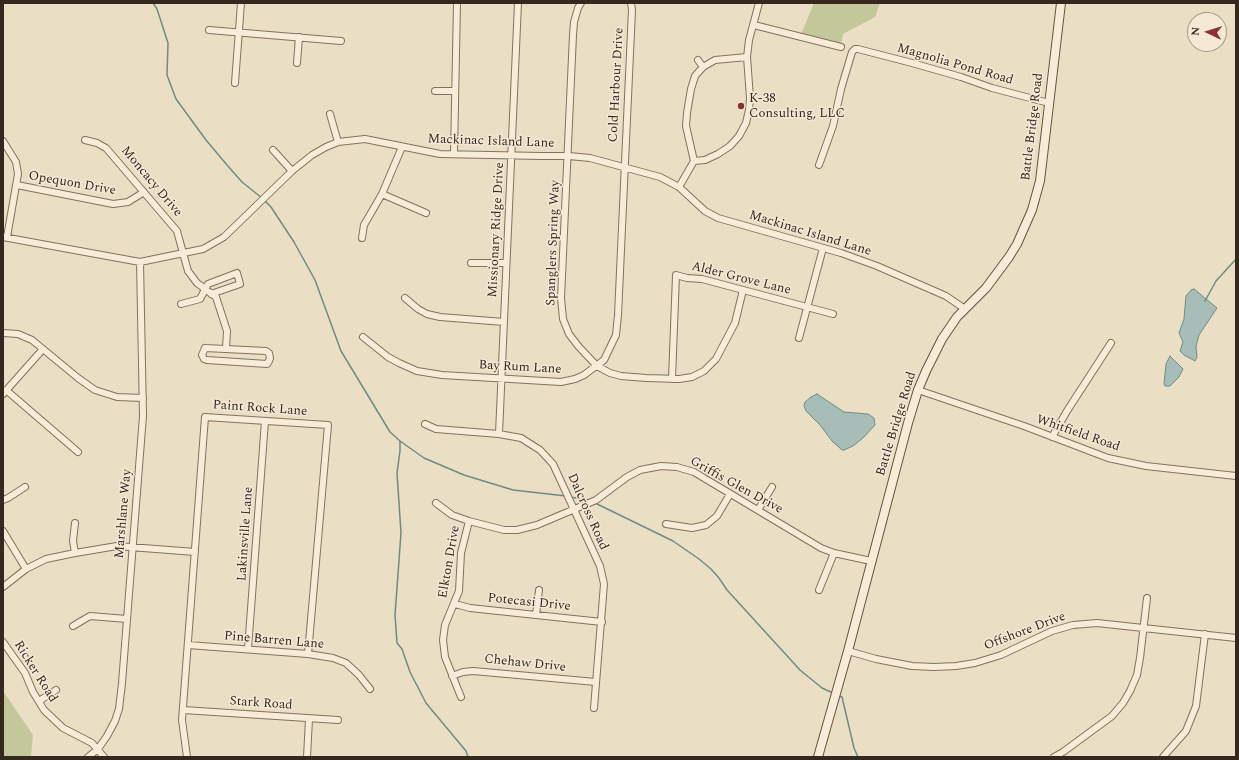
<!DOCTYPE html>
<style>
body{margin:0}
#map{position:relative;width:1239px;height:760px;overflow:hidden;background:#eadec5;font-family:Spectral,serif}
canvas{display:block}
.frame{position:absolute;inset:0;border:4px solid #35291f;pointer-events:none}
.north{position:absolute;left:1187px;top:12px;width:40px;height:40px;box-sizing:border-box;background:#f3e9d4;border:1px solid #a79c8c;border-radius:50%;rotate:274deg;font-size:11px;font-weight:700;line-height:16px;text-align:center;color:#35291f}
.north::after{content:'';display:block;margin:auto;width:14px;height:18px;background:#8e3134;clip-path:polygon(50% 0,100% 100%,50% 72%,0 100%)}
</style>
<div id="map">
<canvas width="1239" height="760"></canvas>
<div class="frame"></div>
<div class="north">N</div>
</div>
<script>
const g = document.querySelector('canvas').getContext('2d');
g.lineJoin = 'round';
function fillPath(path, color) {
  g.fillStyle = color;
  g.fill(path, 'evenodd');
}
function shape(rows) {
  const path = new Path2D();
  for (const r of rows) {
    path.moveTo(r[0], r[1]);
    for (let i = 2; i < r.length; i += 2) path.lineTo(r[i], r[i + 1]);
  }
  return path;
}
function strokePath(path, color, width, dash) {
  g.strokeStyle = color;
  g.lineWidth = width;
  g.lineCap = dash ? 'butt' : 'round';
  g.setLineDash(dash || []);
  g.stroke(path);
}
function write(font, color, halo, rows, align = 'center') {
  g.font = font + ' Spectral,serif';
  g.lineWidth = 3;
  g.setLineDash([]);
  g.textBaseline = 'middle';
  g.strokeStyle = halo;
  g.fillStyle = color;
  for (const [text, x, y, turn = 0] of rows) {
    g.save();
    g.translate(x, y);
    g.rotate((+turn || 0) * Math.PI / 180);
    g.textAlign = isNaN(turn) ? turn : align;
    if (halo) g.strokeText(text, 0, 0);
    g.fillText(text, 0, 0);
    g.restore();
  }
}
const green = shape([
 [814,3,880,3,875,17,843,34,841,45,800,37],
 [3,691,33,735,31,757,3,757]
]);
const water = shape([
 [1194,289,1217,308,1199,335,1196,346,1197,357,1195,361,1184,355,1180,351,1183,342,1179,333,1184,319,1186,296,1191,290,1194,289],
 [1170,356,1183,369,1179,377,1170,386,1165,386,1164,384,1166,364,1170,356],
 [817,394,844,412,868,414,874,418,875,425,863,438,853,446,844,450,842,450,832,441,820,425,806,411,804,406,805,402,811,397,817,394]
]);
const stream = shape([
 [153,3,157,9,168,43,167,75,176,99,206,140,227,165,242,182,262,198],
 [264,200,271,207,294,242,315,280,341,351,390,432,400,441,424,458,464,475,513,490,566,496],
 [1205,301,1216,281,1236,259],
 [400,442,400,451,397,473,401,533,395,615,397,643,402,649,410,672,426,703,466,751,468,757],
 [570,497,588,500],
 [595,503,673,541,699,559,711,569,719,578,727,590,800,670,822,688,833,693],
 [839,696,842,697,854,748,858,757]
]);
const street = shape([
 [581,3,578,8,574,22,573,35,561,298,563,319,569,334,579,347,597,366,610,373,621,376,646,378,679,379,692,377,704,371,716,359,735,323,743,290],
 [754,25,841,47],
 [209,30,341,41],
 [698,60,703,67],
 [297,63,299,37],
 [235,83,241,3],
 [435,91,455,91],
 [330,114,338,142],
 [85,140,97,143,106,148,177,231,188,271,197,283,216,297,227,331,226,349],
 [3,141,16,162,18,174,7,237],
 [273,150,292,171],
 [454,154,457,3],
 [694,161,705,160,718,154,730,146,739,136,746,123,749,110,750,98,747,57,749,40,759,3],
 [819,165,833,126,841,89,852,52,855,49,858,49,912,63,961,77,992,88,1049,103],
 [17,185,113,204,128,202,144,192],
 [679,187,694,161,686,126,687,113,691,89,695,76,703,67,715,60,747,57],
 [382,194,426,213],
 [3,237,140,262,203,249,224,237,292,171,312,155,326,147,338,142,365,139,440,154,541,156,569,156,590,158,660,177,679,187,705,211,718,218,841,253,877,266,946,296,965,309],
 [362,238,364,225,382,194,402,147],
 [471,263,506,263],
 [405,298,418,309,427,314,440,317,504,322],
 [181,304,200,299,208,284,237,273,240,284,211,294],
 [3,333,18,334,32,340,78,378,95,390,117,397,143,398],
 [363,337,388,357,399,363,417,371,442,375,561,382,575,379,584,375,604,360,616,335,618,315,632,10,631,3],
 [799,338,823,248],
 [205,348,266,351,269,353,270,358,269,361,267,364,207,360,204,359,202,355,205,348],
 [672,379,676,275,687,278,702,279,833,314],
 [6,390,78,452],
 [918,390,1024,426,1108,458,1146,466,1236,476],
 [3,394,43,349],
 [425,424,436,429,499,434,521,438,540,450,553,464,600,566,604,584,594,708],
 [499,434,518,3],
 [1052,437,1067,411,1111,343],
 [3,500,8,498,25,487],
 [436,503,452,515,469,521,504,530,517,530,537,525,596,500,627,477,640,470,661,466,677,467,694,472,821,548,834,553,871,561],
 [758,510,772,487],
 [75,523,73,541,75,553],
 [666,524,692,528,706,525,717,516,730,494],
 [3,531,26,569],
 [3,587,26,569,46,559,75,553,117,546,195,552],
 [819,590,834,553],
 [455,604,470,608,602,622],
 [536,615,539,590],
 [73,626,90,616,127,619],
 [3,642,25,673,33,692,44,710,63,728,92,743,104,757],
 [188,645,308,654,333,658,346,663,359,675,370,689],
 [248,649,265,421],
 [848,651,876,659,912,666,934,667,956,666,975,663,1001,655,1052,631,1073,625,1097,623,1236,638],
 [452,676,463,672,473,671,596,682],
 [461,697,445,657,443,640,445,625,459,591,461,553,469,521],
 [39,701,56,690],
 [183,710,338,720],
 [88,757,98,749,107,736,115,721,119,709,122,683,143,416,140,262],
 [187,757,182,720,205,417,328,425,308,654],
 [307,757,309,719],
 [1054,757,1063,752,1112,716,1123,703,1130,691,1137,675,1140,658,1147,598],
 [1163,757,1186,731,1196,706,1205,634]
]);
const secondary = shape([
 [818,757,848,651,908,423,918,390,926,371,942,339,957,317,986,288,1009,257,1017,244,1032,210,1040,181,1061,3]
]);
const markers = [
 [741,106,4,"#8e3134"]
];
const streetNames = [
 ["Magnolia Pond Road",955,65,16],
 ["Cold Harbour Drive",617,85,-87],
 ["Battle Bridge Road",1033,127,-83],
 ["Mackinac Island Lane",491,142,2],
 ["Moncacy Drive",151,182,50],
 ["Opequon Drive",72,184,10],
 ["Missionary Ridge Drive",497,230,-87],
 ["Mackinac Island Lane",810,234,17],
 ["Spanglers Spring Way",554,243,-88],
 ["Alder Grove Lane",741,279,14],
 ["Bay Rum Lane",520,368,3],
 ["Paint Rock Lane",260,409,4],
 ["Battle Bridge Road",897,424,-73],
 ["Whitfield Road",1078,434,19],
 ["Griffis Glen Drive",736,486,29],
 ["Dalcross Road",587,512,66],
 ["Marshlane Way",124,514,-85],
 ["Lakinsville Lane",246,534,-86],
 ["Elkton Drive",450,562,-80],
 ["Potecasi Drive",529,603,6],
 ["Offshore Drive",1025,632,-21],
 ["Pine Barren Lane",274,641,5],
 ["Chehaw Drive",525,664,6],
 ["Ricker Road",35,672,58],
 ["Stark Road",261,704,4]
];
const poiNames = [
 ["K-38",749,99],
 ["Consulting, LLC",749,114]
];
fillPath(green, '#c3c89a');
fillPath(water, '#a6beb7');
strokePath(water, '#6e8c84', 1);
strokePath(stream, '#6e8c84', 1.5);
strokePath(street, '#84715d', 8);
strokePath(secondary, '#665240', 10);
strokePath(street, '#f6ecd8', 6);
strokePath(secondary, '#f6ecd8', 8);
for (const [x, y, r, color] of markers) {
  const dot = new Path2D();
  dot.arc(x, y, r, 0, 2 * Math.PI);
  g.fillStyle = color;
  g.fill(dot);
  strokePath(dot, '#f3e9d4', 1.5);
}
write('13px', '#35291f', '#f3e9d4', streetNames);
write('13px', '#35291f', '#f3e9d4', poiNames, 'left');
</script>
